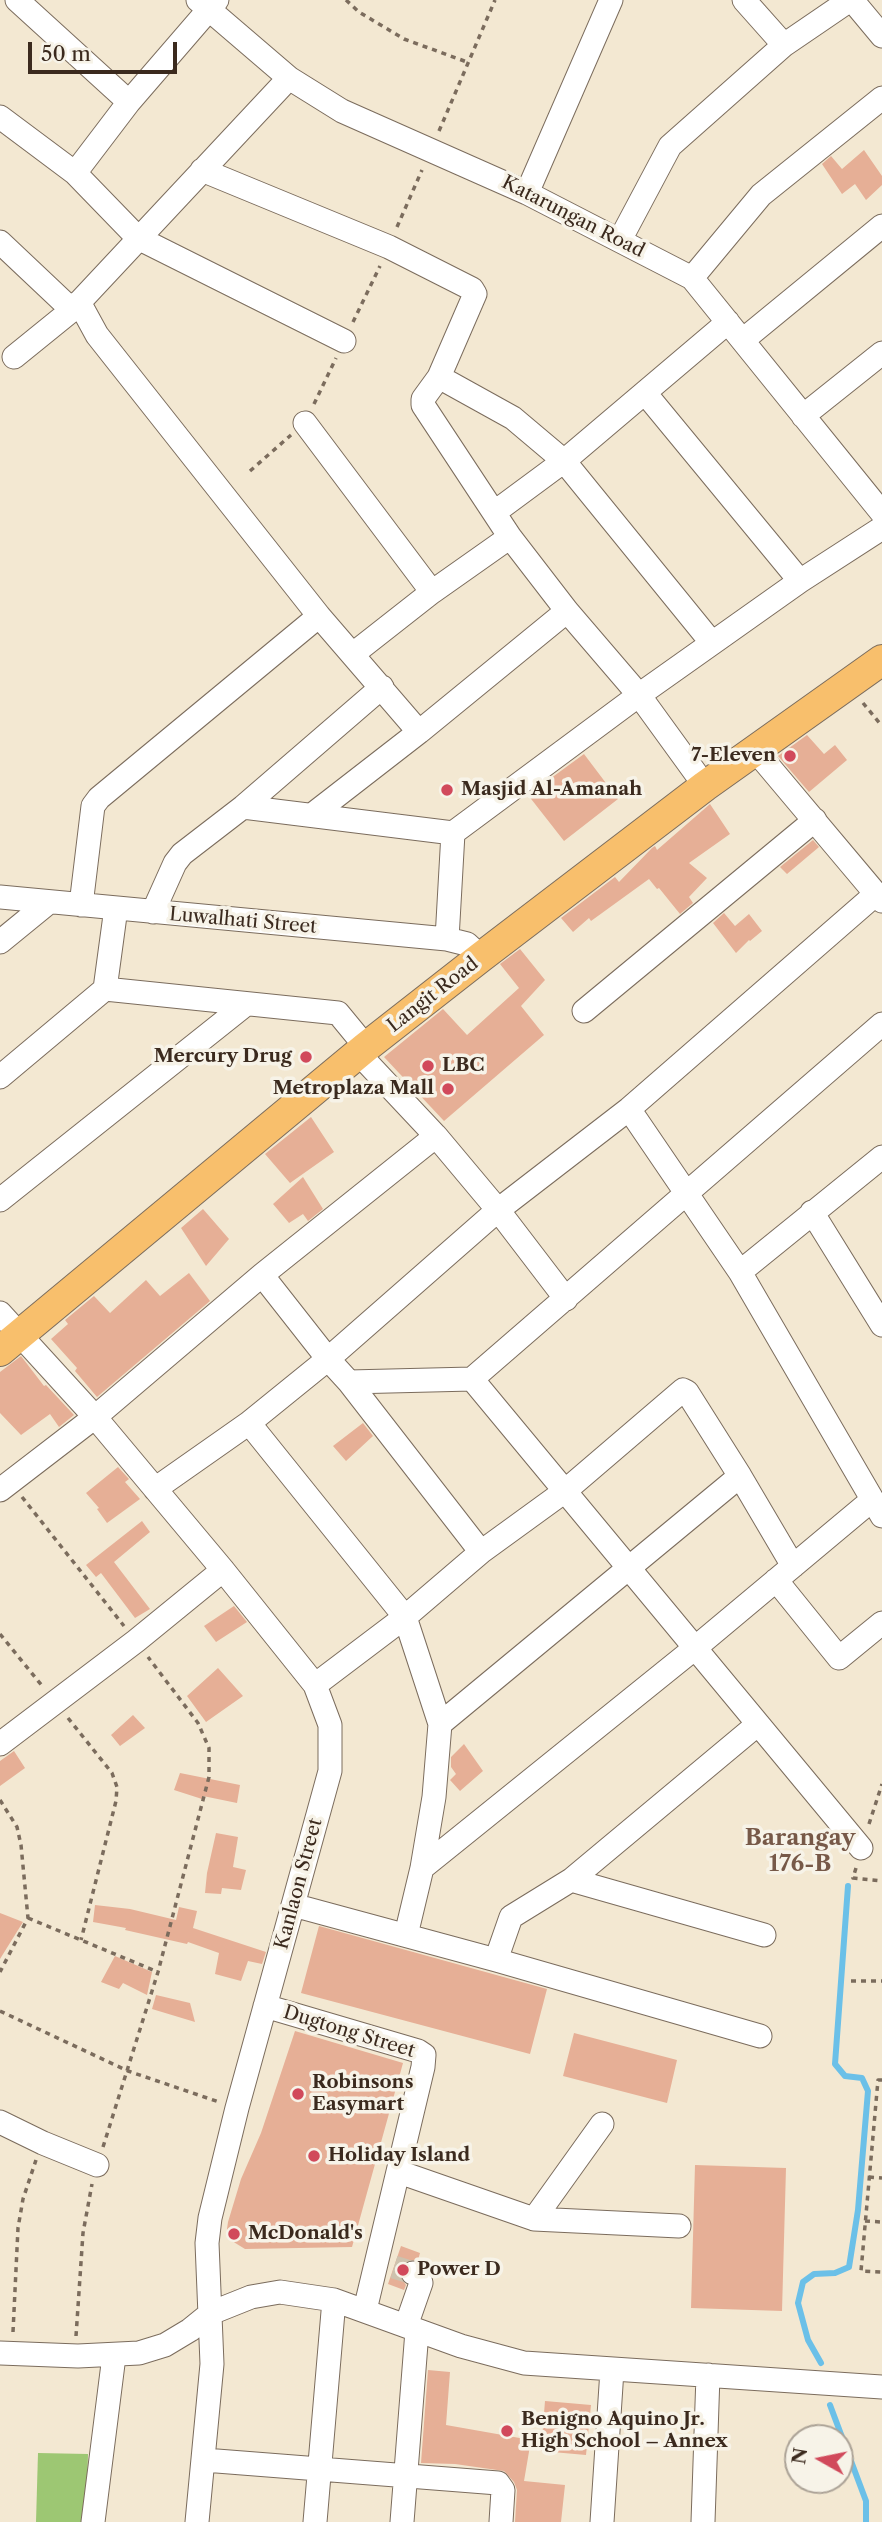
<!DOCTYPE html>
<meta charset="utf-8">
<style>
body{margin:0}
#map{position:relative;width:882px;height:2522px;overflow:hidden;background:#f3e8d2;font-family:"Libre Caslon Text",serif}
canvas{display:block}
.north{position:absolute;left:784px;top:2424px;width:70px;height:70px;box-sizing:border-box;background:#f7f3e8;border:2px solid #aca397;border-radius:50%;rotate:279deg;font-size:19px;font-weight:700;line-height:28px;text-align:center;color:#3b2a1e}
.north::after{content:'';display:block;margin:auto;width:24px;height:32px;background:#d1495b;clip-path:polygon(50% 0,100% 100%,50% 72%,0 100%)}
.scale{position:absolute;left:28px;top:42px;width:149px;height:32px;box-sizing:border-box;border:4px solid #3b2a1e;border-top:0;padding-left:9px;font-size:21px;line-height:24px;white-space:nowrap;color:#3b2a1e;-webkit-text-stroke:5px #f7f3e8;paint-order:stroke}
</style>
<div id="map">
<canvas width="882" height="2522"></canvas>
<div class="north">N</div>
<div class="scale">50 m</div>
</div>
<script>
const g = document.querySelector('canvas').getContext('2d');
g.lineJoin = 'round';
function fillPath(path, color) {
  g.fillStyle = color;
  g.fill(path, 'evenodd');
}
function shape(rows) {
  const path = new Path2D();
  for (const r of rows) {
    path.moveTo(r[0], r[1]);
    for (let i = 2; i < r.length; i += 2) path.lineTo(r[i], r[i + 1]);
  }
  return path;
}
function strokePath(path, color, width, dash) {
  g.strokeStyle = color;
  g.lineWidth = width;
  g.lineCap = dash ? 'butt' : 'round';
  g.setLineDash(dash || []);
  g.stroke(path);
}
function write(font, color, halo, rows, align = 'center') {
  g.font = font + ' "Libre Caslon Text",serif';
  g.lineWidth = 7;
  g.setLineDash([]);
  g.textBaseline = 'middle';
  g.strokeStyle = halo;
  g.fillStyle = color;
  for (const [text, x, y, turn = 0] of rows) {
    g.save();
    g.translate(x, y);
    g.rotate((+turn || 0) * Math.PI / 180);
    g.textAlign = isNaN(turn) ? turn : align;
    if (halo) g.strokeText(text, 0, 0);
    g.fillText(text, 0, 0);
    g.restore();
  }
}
const green = shape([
 [38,2453,88,2454,86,2522,36,2522]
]);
const stream = shape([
 [821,2363,808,2340,798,2303,803,2282,814,2274,835,2273,849,2267,858,2210,868,2091,862,2078,845,2076,835,2064,848,1886],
 [830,2405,866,2501,866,2522]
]);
const building = shape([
 [864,150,882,176,882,185,866,200,855,184,842,194,822,164,831,156,842,169],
 [807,735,824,754,835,745,847,760,809,792,778,756],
 [584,754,618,799,564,841,528,795],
 [710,804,730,834,689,863,707,878,689,897,693,903,680,914,659,888,657,889,649,879,591,921,589,918,573,932,561,918,615,877,619,882,652,848,655,846,657,850],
 [813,840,819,847,787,874,780,867],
 [724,913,735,926,749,914,762,931,750,941,749,940,736,953,713,923],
 [520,949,545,980,521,1006,544,1035,444,1121,384,1057,443,1009,467,1035,519,988,500,964],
 [311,1117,334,1152,290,1183,265,1154],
 [303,1177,323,1209,308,1221,303,1214,289,1223,273,1204],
 [203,1209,229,1239,206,1266,181,1228],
 [189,1273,210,1301,97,1397,75,1371,77,1368,51,1339,68,1324,65,1320,94,1296,110,1313,146,1280,160,1296],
 [21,1356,44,1386,46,1385,74,1415,59,1427,50,1414,21,1435,0,1413,0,1372],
 [363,1423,373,1436,346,1461,333,1446],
 [118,1467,129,1479,125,1482,140,1499,107,1523,97,1509,99,1508,86,1493],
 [142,1521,150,1532,114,1562,150,1609,135,1618,101,1573,96,1577,86,1565],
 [234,1606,247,1622,216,1642,204,1626],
 [218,1668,243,1696,206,1722,187,1696],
 [133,1715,145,1728,120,1746,111,1735],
 [464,1744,483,1771,460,1791,450,1780,456,1774,451,1767,451,1757],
 [14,1751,25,1768,0,1786,0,1761],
 [180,1773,240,1785,237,1803,203,1796,202,1799,174,1790],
 [216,1833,238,1837,233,1867,246,1870,241,1890,222,1888,221,1894,205,1893,207,1873],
 [95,1905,130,1909,176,1920,179,1907,197,1911,193,1928,266,1952,262,1964,248,1961,241,1981,215,1974,219,1953,188,1942,187,1944,125,1930,126,1928,93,1922],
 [0,1913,23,1922,0,1959],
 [319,1926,547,1989,530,2054,301,1993],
 [115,1956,152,1972,147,1995,123,1983,119,1989,101,1982],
 [156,1995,190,2003,195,2022,152,2009],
 [295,2031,403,2063,352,2247,245,2249,232,2241,227,2229,228,2222,241,2179,261,2133],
 [574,2033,677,2060,667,2103,563,2076],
 [695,2165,786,2168,782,2311,691,2308],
 [401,2246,420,2253,418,2260,406,2261,400,2267,399,2275,406,2285,404,2290,388,2284],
 [428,2370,450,2372,446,2425,531,2440,524,2481,565,2485,561,2522,515,2522,517,2490,514,2482,504,2471,455,2464,421,2463],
 [545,2401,591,2405,586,2455,541,2451]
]);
const minorTunnel = shape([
 [394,2267,413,2273]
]);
const path = shape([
 [346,0,359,12,404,39,467,62],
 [439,131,495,0],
 [397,227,422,170],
 [353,322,380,266],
 [314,404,336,358],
 [250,471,291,435],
 [863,703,882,726],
 [22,1497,124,1626],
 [0,1634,43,1687],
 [68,1718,112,1773,117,1787,116,1801,81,1940],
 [0,1800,17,1827,21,1845,28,1918,0,1972],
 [869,1824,882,1784],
 [856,1868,853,1878,882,1881],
 [28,1918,158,1972],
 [851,1981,882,1981],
 [0,2011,128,2071,219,2102],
 [882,2080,878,2080,861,2271,882,2272],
 [103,2147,158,1972,209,1777,209,1748,198,1723,148,1657],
 [869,2177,882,2178],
 [865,2221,882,2222],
 [13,2332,18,2228,23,2199,36,2160],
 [76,2336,83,2233,92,2184]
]);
const minor = shape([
 [17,0,129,102],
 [198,0,289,78,342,111,527,193,692,278,882,513],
 [744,0,784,45],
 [852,0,882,36],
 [0,117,75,173,138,238,344,341],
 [202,170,389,247,472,289,475,294,439,377,423,399,423,405,510,537,567,611,639,695,705,786],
 [75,173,129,102,217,0],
 [527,193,611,0],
 [620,240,670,146,784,45,850,0],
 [0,242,72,310],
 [692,278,761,195,882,98],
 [79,302,97,335,319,616,419,732],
 [743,340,882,226],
 [14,357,72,310,289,78],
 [439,377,513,418,564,461,712,643],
 [645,393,800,581],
 [803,416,882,353],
 [305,423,432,592],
 [495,512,564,461,728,322],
 [353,654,432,592,510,537],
 [755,750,882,901],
 [243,807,453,833,639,695,800,581,882,528],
 [312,815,419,732,567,611],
 [0,897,447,939,467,944,481,957],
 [81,905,93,806,99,798,319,616],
 [153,912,175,863,182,854,243,807,382,687],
 [447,939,453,833],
 [0,942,49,902],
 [105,989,338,1013,366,1047],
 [584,1011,815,820],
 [359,1054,436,1136,498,1210,566,1299],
 [0,1077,105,989,116,908],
 [629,1109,740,1272,882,1516],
 [0,1200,245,1005],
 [812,1212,882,1325],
 [740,1272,882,1157],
 [262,1275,328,1359,349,1382,481,1552],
 [0,1313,95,1417,223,1570,315,1685,330,1725,330,1771,237,2108,210,2218,207,2243,212,2364,197,2522],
 [472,1379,861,1848],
 [349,1382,472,1379,882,1024],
 [249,1423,405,1617,440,1724,434,1797,422,1868,406,1935],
 [155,1489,249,1423,328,1359,498,1210,629,1109,876,894],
 [0,1490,95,1417,262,1275,436,1136],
 [776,1580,839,1658,882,1623],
 [315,1685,405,1617,481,1552,565,1491,683,1390,687,1392,740,1476,793,1566],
 [440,1724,740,1476],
 [0,1744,136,1641,223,1570],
 [422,1868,695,1648,872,1500],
 [571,1880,764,1935],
 [293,1905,496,1960,760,2036],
 [496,1960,511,1917,571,1880,758,1724],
 [265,2006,418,2051,424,2055,423,2067,365,2310],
 [0,2122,43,2143,97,2165],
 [399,2172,534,2219,679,2226],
 [534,2219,602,2124],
 [406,2326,421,2283,419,2276,413,2273],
 [0,2353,78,2356,139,2353,165,2345,190,2330,211,2313,251,2297,280,2292,334,2300,461,2346,524,2363,882,2387],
 [204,2460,498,2483,503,2490,501,2522],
 [93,2522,114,2356],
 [315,2522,334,2300],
 [402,2522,417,2331],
 [602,2522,612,2370],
 [703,2522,708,2375]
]);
const major = shape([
 [0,1351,366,1047,481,957,705,786,882,660]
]);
const markers = [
 [790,756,7,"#d1495b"],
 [447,790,7,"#d1495b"],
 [306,1057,7,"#d1495b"],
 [428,1066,7,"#d1495b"],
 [448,1089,7,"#d1495b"],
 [298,2094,7,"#d1495b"],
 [314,2156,7,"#d1495b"],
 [234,2234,7,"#d1495b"],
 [403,2270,7,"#d1495b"],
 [507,2431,7,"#d1495b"]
];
const streetNames = [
 ["Katarungan Road",573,217,27],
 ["Luwalhati Street",243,921,5],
 ["Langit Road",433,995,-38],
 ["Kanlaon Street",299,1884,-75],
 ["Dugtong Street",349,2032,17]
];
const poiNames = [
 ["7-Eleven",776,756,"right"],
 ["Masjid Al-Amanah",461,790],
 ["Mercury Drug",292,1057,"right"],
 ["LBC",442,1066],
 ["Metroplaza Mall",434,1089,"right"],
 ["Robinsons",312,2083],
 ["Easymart",312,2105],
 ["Holiday Island",328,2156],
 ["McDonald's",248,2234],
 ["Power D",417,2270],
 ["Benigno Aquino Jr.",521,2420],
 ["High School – Annex",521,2442]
];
const quarterNames = [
 ["Barangay",800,1838],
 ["176-B",800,1864]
];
fillPath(green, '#9dc773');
strokePath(stream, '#6bc0e8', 6);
fillPath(building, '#e6af96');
strokePath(minorTunnel, '#cec2ae', 23, [23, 11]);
strokePath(minor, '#7b6c5d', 25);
strokePath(major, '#7b6c5d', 32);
strokePath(path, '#7b6c5d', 3.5, [5, 5]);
strokePath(minor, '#fff', 23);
strokePath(major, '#f8bf6c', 30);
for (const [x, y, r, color] of markers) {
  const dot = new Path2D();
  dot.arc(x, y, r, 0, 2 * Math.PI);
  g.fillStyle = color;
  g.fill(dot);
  strokePath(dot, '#f7f3e8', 2.5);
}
write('19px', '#3b2a1e', '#f7f3e8', streetNames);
write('bold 19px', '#3b2a1e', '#f7f3e8', poiNames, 'left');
write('bold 23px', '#775948', '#f7f3e8', quarterNames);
</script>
